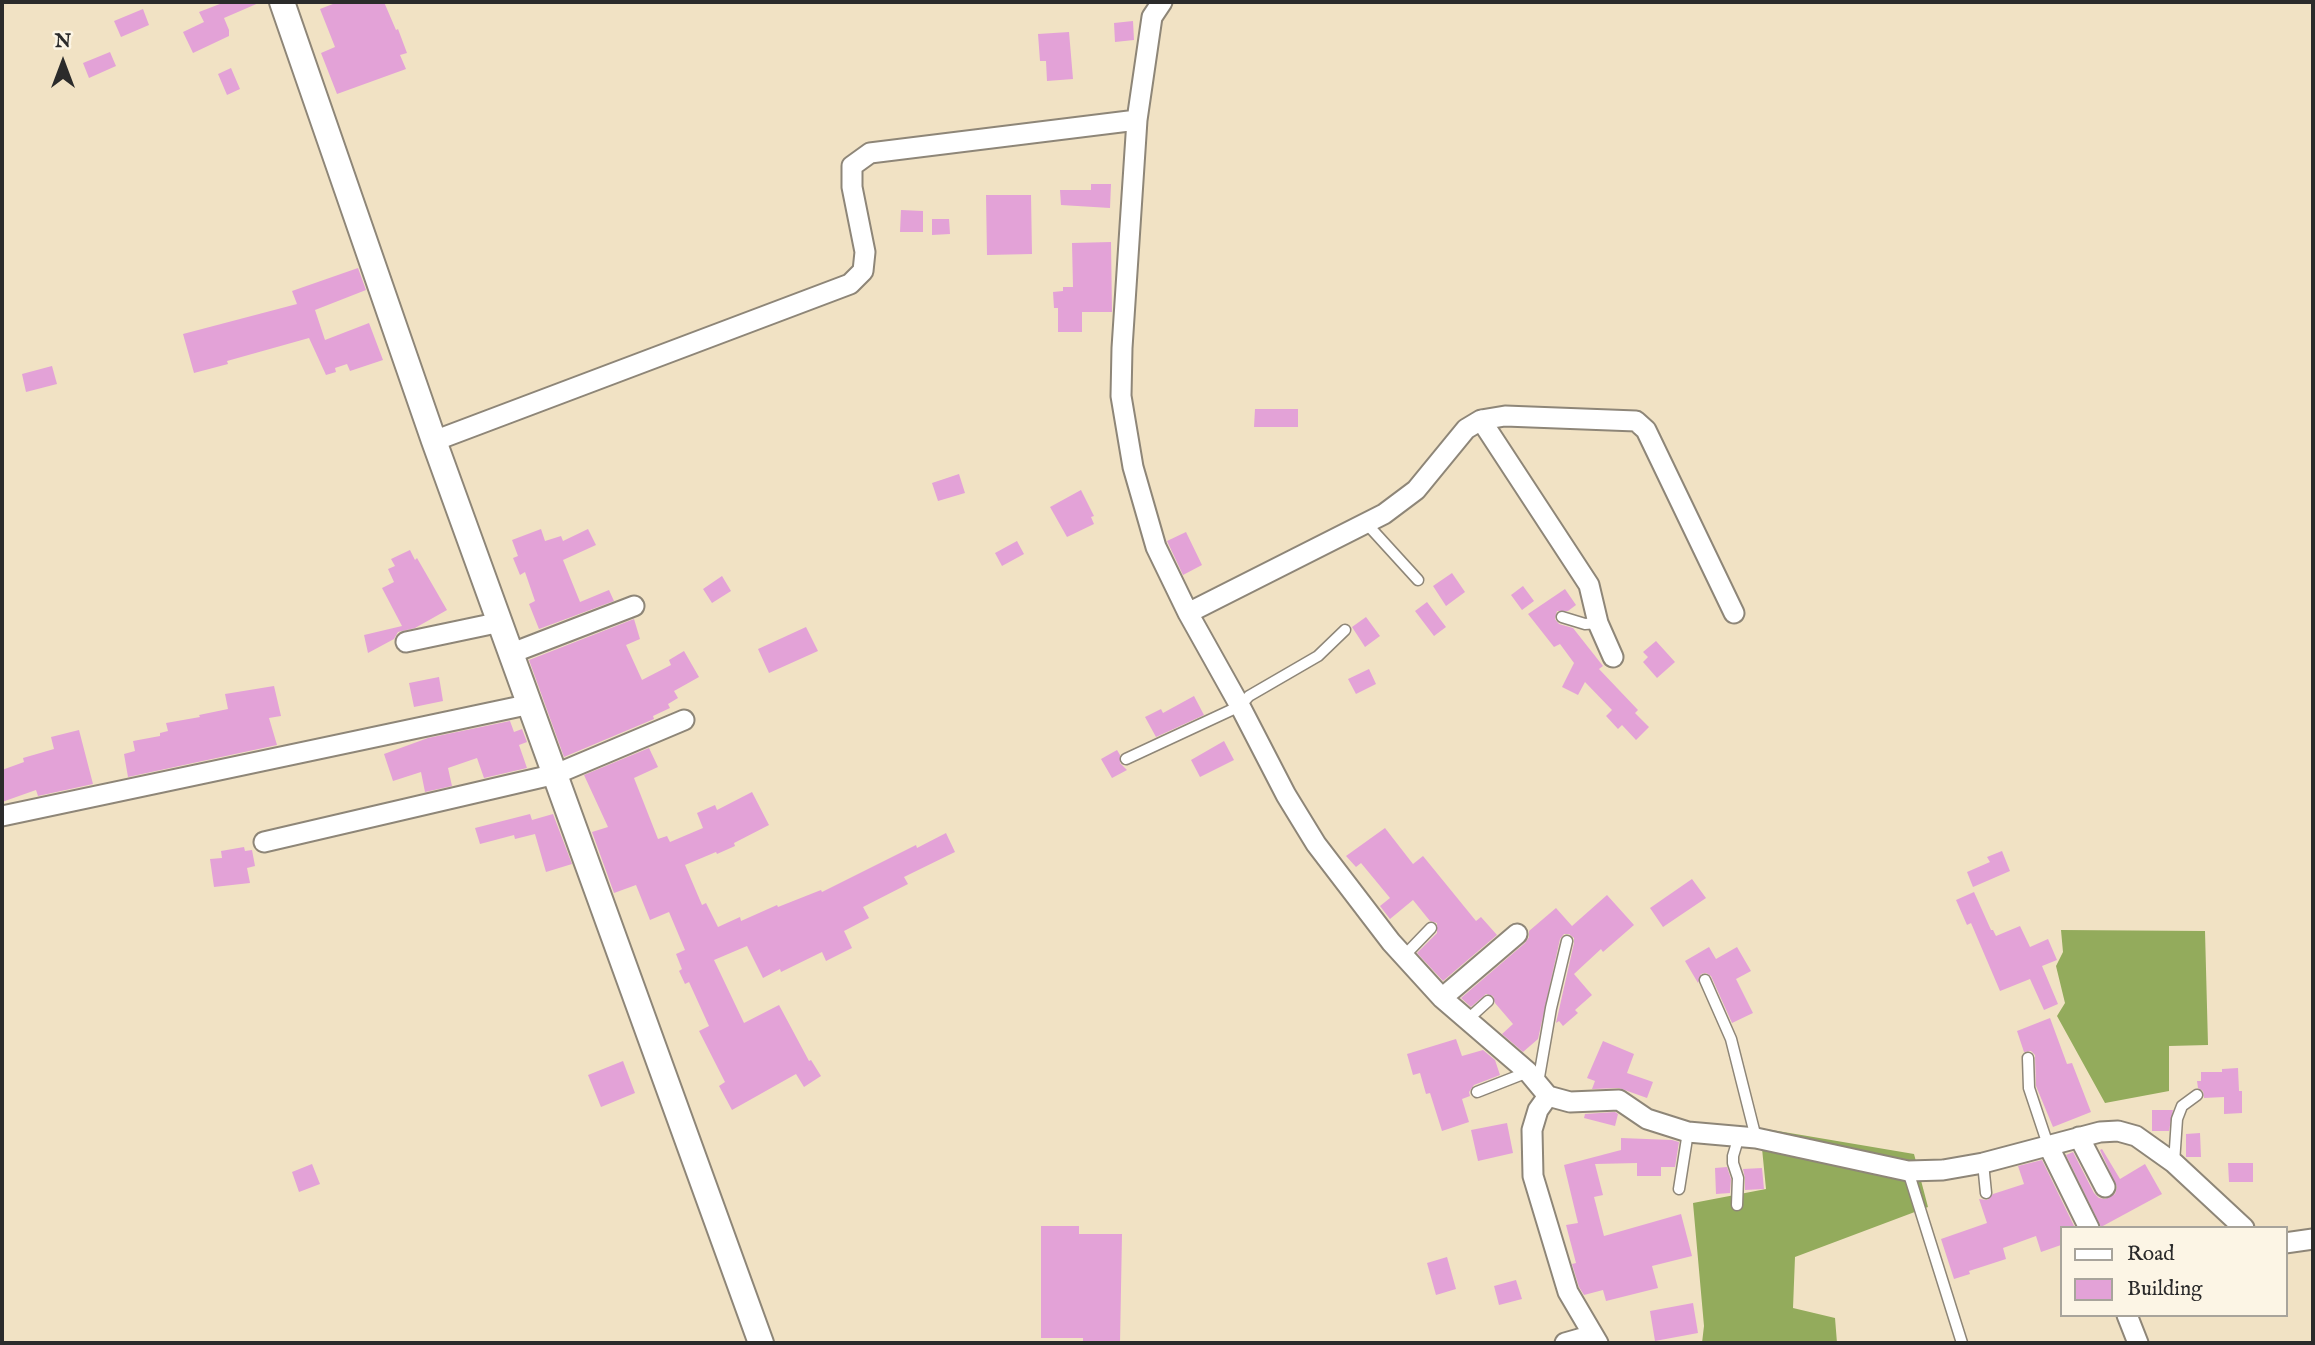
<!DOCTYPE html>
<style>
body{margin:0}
#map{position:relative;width:2315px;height:1345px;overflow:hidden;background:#f1e2c4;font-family:"IM FELL English",serif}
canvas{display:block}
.frame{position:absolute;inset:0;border:4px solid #2b2b2b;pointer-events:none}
.legend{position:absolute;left:2060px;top:1226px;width:228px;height:91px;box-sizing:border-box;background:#fcf5e5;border:2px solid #a8a49b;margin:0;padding:9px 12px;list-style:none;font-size:21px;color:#2b2b2b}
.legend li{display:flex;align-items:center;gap:14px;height:35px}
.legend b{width:35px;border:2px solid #a8a49b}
.north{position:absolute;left:28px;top:28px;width:70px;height:70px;-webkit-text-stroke:5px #fcf5e5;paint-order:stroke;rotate:0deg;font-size:19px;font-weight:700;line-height:28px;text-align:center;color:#2b2b2b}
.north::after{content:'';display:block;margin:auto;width:24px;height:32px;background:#2b2b2b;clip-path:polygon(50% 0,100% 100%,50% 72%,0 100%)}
</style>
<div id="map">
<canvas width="2315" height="1345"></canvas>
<div class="frame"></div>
<ul class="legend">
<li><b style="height:9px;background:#fff"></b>Road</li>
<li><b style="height:19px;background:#e3a2d7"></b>Building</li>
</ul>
<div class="north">N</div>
</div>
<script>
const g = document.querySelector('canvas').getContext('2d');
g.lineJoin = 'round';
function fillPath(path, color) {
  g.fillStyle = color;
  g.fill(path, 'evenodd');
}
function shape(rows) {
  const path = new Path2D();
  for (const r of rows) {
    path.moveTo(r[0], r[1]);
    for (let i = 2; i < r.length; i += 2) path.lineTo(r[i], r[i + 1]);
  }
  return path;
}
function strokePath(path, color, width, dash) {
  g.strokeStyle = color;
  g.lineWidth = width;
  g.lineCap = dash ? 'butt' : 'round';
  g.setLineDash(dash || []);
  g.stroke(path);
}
const forest = shape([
 [2061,930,2205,931,2208,1045,2169,1046,2169,1091,2105,1103,2057,1016,2065,1003,2056,966,2063,952],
 [1760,1128,1914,1154,1928,1207,1795,1257,1793,1308,1835,1318,1837,1343,1702,1343,1704,1326,1693,1203,1766,1189]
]);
const building = shape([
 [225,2,261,2,224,18,229,30,229,36,193,53,183,32,204,22,199,12],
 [338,2,384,2,396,30,398,29,407,53,400,55,406,69,337,94,321,53,335,47,320,9],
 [143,9,149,25,121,37,114,21],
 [1133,21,1134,40,1115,42,1114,23],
 [1069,32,1073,79,1047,81,1046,61,1040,61,1038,34],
 [110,52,116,66,89,78,83,63],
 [231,68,240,89,227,95,218,74],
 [1091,184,1111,184,1110,208,1061,205,1060,190,1091,190],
 [986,195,1031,195,1032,254,987,255],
 [901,210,923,211,923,232,900,232],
 [932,219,949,219,950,234,932,235],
 [1111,242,1112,312,1082,312,1082,332,1058,332,1058,308,1054,308,1053,292,1063,291,1063,287,1073,287,1072,243],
 [358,268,366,290,315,310,325,340,369,323,383,360,350,371,347,364,335,368,336,372,326,375,309,338,227,361,228,364,194,373,183,334,297,304,292,291],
 [52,366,57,384,26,392,22,374],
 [1255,409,1298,409,1298,427,1254,427],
 [959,474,965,493,938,501,932,483],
 [1081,490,1094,516,1091,517,1094,524,1067,537,1050,507],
 [541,529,545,541,561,536,563,541,588,529,596,545,563,560,580,602,609,590,614,601,539,629,529,604,535,601,525,572,520,575,513,558,518,556,512,540],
 [1186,532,1202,565,1183,575,1167,541],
 [1017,541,1024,554,1002,566,995,553],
 [410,550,415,560,417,558,447,610,415,628,398,632,394,639,368,653,364,635,402,626,382,588,394,582,388,569,395,566,391,559],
 [1452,573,1465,592,1446,606,1433,586],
 [722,576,731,591,712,603,703,589],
 [1523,586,1534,601,1522,610,1511,595],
 [1565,589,1576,605,1568,611,1557,611,1555,619,1559,624,1573,628,1603,666,1599,669,1638,710,1635,713,1649,727,1636,740,1622,725,1618,729,1606,716,1612,710,1585,682,1578,695,1562,687,1574,663,1560,644,1554,647,1528,614],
 [1427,602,1446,627,1434,636,1415,611],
 [1366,617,1380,636,1365,647,1352,627],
 [634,619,640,639,626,645,642,680,671,665,669,660,684,651,699,677,674,691,678,698,668,704,670,708,653,716,654,719,564,757,529,660],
 [806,627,818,651,769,673,758,649],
 [1656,641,1675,662,1657,678,1643,662,1648,657,1643,652],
 [1369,669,1376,684,1356,694,1348,679],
 [439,677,443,701,414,707,409,683],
 [274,686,281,716,269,718,277,745,128,777,124,754,135,751,133,741,160,736,160,733,168,731,166,723,200,717,199,715,228,709,225,694],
 [1194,696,1204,715,1156,737,1145,717,1161,709,1163,713],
 [510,721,514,732,522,729,527,742,519,745,527,768,484,778,477,758,448,768,452,786,425,792,421,772,393,781,384,754,428,738],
 [79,730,93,784,38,796,36,790,2,802,2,770,24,762,23,758,54,749,51,737],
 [1224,741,1234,760,1200,777,1191,760],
 [649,748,658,767,634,778,658,839,667,836,670,842,703,828,697,813,715,805,717,810,752,792,769,825,734,843,735,846,717,854,716,852,685,865,702,905,706,903,718,927,740,917,741,921,777,905,778,907,821,890,822,892,916,845,917,848,946,833,955,852,904,877,908,884,863,907,869,918,844,931,852,948,826,961,822,952,781,972,780,969,763,978,747,946,714,960,744,1023,779,1005,809,1061,811,1060,821,1076,804,1087,796,1074,732,1110,719,1086,725,1082,699,1031,709,1026,689,982,685,984,679,971,682,969,676,954,685,950,669,912,650,920,636,885,614,893,592,832,608,827,584,775],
 [1117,750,1120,755,1120,763,1127,770,1112,778,1101,759],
 [530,814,532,820,553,814,572,864,546,872,535,834,515,839,514,835,480,844,475,828],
 [1385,828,1413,864,1423,856,1476,921,1481,917,1497,935,1443,981,1417,953,1437,933,1437,923,1430,921,1413,900,1390,919,1380,906,1390,898,1361,863,1356,867,1346,856],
 [244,847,245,851,252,850,255,866,247,868,250,883,214,887,210,859,222,858,221,851],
 [2002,851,2010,871,1973,887,1967,872,1990,862,1987,857],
 [1692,879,1706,898,1663,927,1650,908],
 [1974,892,1991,930,1993,930,1996,936,2020,926,2030,947,2048,939,2057,960,2042,966,2058,1004,2044,1010,2030,979,2000,991,1971,923,1967,925,1956,900],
 [1607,895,1634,925,1603,952,1601,949,1574,974,1592,995,1575,1010,1578,1013,1563,1026,1559,1021,1556,1023,1574,943,1574,938,1569,934,1564,934,1560,939,1538,1039,1523,1052,1502,1034,1513,1024,1495,1003,1493,996,1486,994,1471,1007,1461,998,1525,943,1529,937,1529,931,1556,908,1572,926],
 [1709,947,1716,959,1737,947,1751,971,1736,979,1753,1013,1732,1023,1711,976,1706,973,1701,974,1698,983,1685,961],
 [2050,1018,2067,1064,2072,1063,2091,1112,2053,1127,2036,1086,2035,1055,2031,1051,2024,1052,2017,1031],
 [1456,1039,1462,1056,1483,1050,1495,1060,1500,1075,1474,1085,1469,1092,1470,1096,1462,1099,1469,1122,1442,1131,1430,1093,1426,1094,1420,1073,1413,1075,1407,1054],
 [1603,1041,1634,1054,1627,1073,1653,1082,1647,1098,1619,1088,1592,1089,1595,1081,1587,1078],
 [623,1061,635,1093,601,1107,588,1075],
 [2238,1068,2239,1091,2242,1091,2242,1113,2224,1114,2224,1097,2204,1098,2203,1091,2198,1088,2197,1081,2201,1081,2201,1072,2222,1072,2222,1069],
 [2152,1110,2173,1110,2169,1131,2152,1131],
 [1615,1112,1618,1114,1615,1126,1584,1118,1585,1114],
 [1507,1123,1513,1153,1478,1161,1471,1130],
 [2200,1133,2201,1157,2186,1157,2186,1134],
 [1621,1138,1672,1140,1679,1142,1675,1167,1661,1167,1661,1176,1637,1176,1637,1163,1595,1164,1603,1195,1594,1197,1604,1236,1681,1214,1692,1256,1652,1266,1658,1288,1606,1301,1603,1290,1584,1295,1579,1287,1572,1264,1576,1263,1566,1225,1578,1223,1564,1165,1621,1150],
 [2102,1149,2120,1179,2145,1164,2162,1194,2101,1227,2066,1155,2073,1152,2094,1193,2099,1198,2105,1199,2115,1194,2117,1187,2100,1150],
 [2042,1160,2075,1228,2061,1228,2061,1245,2041,1252,2036,1236,2003,1248,2006,1259,1969,1271,1970,1274,1954,1279,1941,1239,1987,1223,1979,1199,1987,1200,1993,1194,2024,1184,2018,1166],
 [2228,1163,2253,1163,2253,1182,2229,1182],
 [312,1164,320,1184,299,1192,292,1172],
 [1727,1167,1731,1179,1730,1193,1716,1194,1715,1168],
 [1762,1168,1764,1189,1745,1190,1745,1178,1743,1169],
 [1041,1226,1079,1226,1079,1234,1122,1234,1120,1343,1083,1343,1083,1338,1041,1338],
 [1447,1257,1456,1289,1436,1295,1427,1263],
 [1516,1280,1522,1299,1499,1305,1494,1286],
 [1693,1303,1698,1333,1655,1341,1650,1311]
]);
const service = shape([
 [1366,523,1418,580],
 [1562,617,1585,624,1598,623],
 [1126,759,1240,706,1249,696,1318,656,1345,630],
 [1404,956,1431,928],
 [1705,980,1731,1039,1756,1138],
 [1467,1020,1488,1001],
 [2028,1058,2029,1088,2048,1145],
 [1538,1083,1551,1008,1567,941],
 [1477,1092,1528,1072],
 [1983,1163,1986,1193],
 [2174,1163,2177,1119,2182,1106,2197,1095],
 [1908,1171,1962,1343],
 [1679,1189,1688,1132],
 [1737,1205,1738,1178,1733,1163,1733,1156,1739,1136]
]);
const minor = shape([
 [1162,2,1152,17,1137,120,1122,348,1121,396,1133,467,1156,547,1188,613,1240,706,1286,795,1316,844,1391,942,1442,998,1528,1072,1548,1096,1570,1102,1619,1100,1647,1119,1688,1132,1756,1138,1908,1171,1943,1170,1983,1163,2100,1132,2118,1131,2136,1136,2174,1163,2244,1228],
 [1481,420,1589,585,1598,623,1613,657],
 [434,441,850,284,863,271,865,252,852,187,852,166,870,153,1137,120],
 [1188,613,1384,514,1416,490,1466,429,1481,420,1505,416,1636,421,1646,430,1734,613],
 [406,642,501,622],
 [512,653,634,606],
 [2,816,531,704],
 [264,842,556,774,684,720],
 [1442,998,1517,934],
 [1548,1096,1538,1110,1532,1130,1533,1176,1568,1292,1598,1343],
 [2079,1137,2105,1187],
 [2048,1145,2089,1228],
 [2285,1243,2313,1239],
 [2127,1315,2138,1343],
 [1565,1343,1593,1335]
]);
const tertiary = shape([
 [282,2,434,441,761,1343]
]);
fillPath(forest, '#93ab5c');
fillPath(building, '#e3a2d7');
strokePath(service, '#8e8678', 13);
strokePath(minor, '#8e8678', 23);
strokePath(tertiary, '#8e8678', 28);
strokePath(service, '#fff', 10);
strokePath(minor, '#fff', 19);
strokePath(tertiary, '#fff', 24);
</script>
